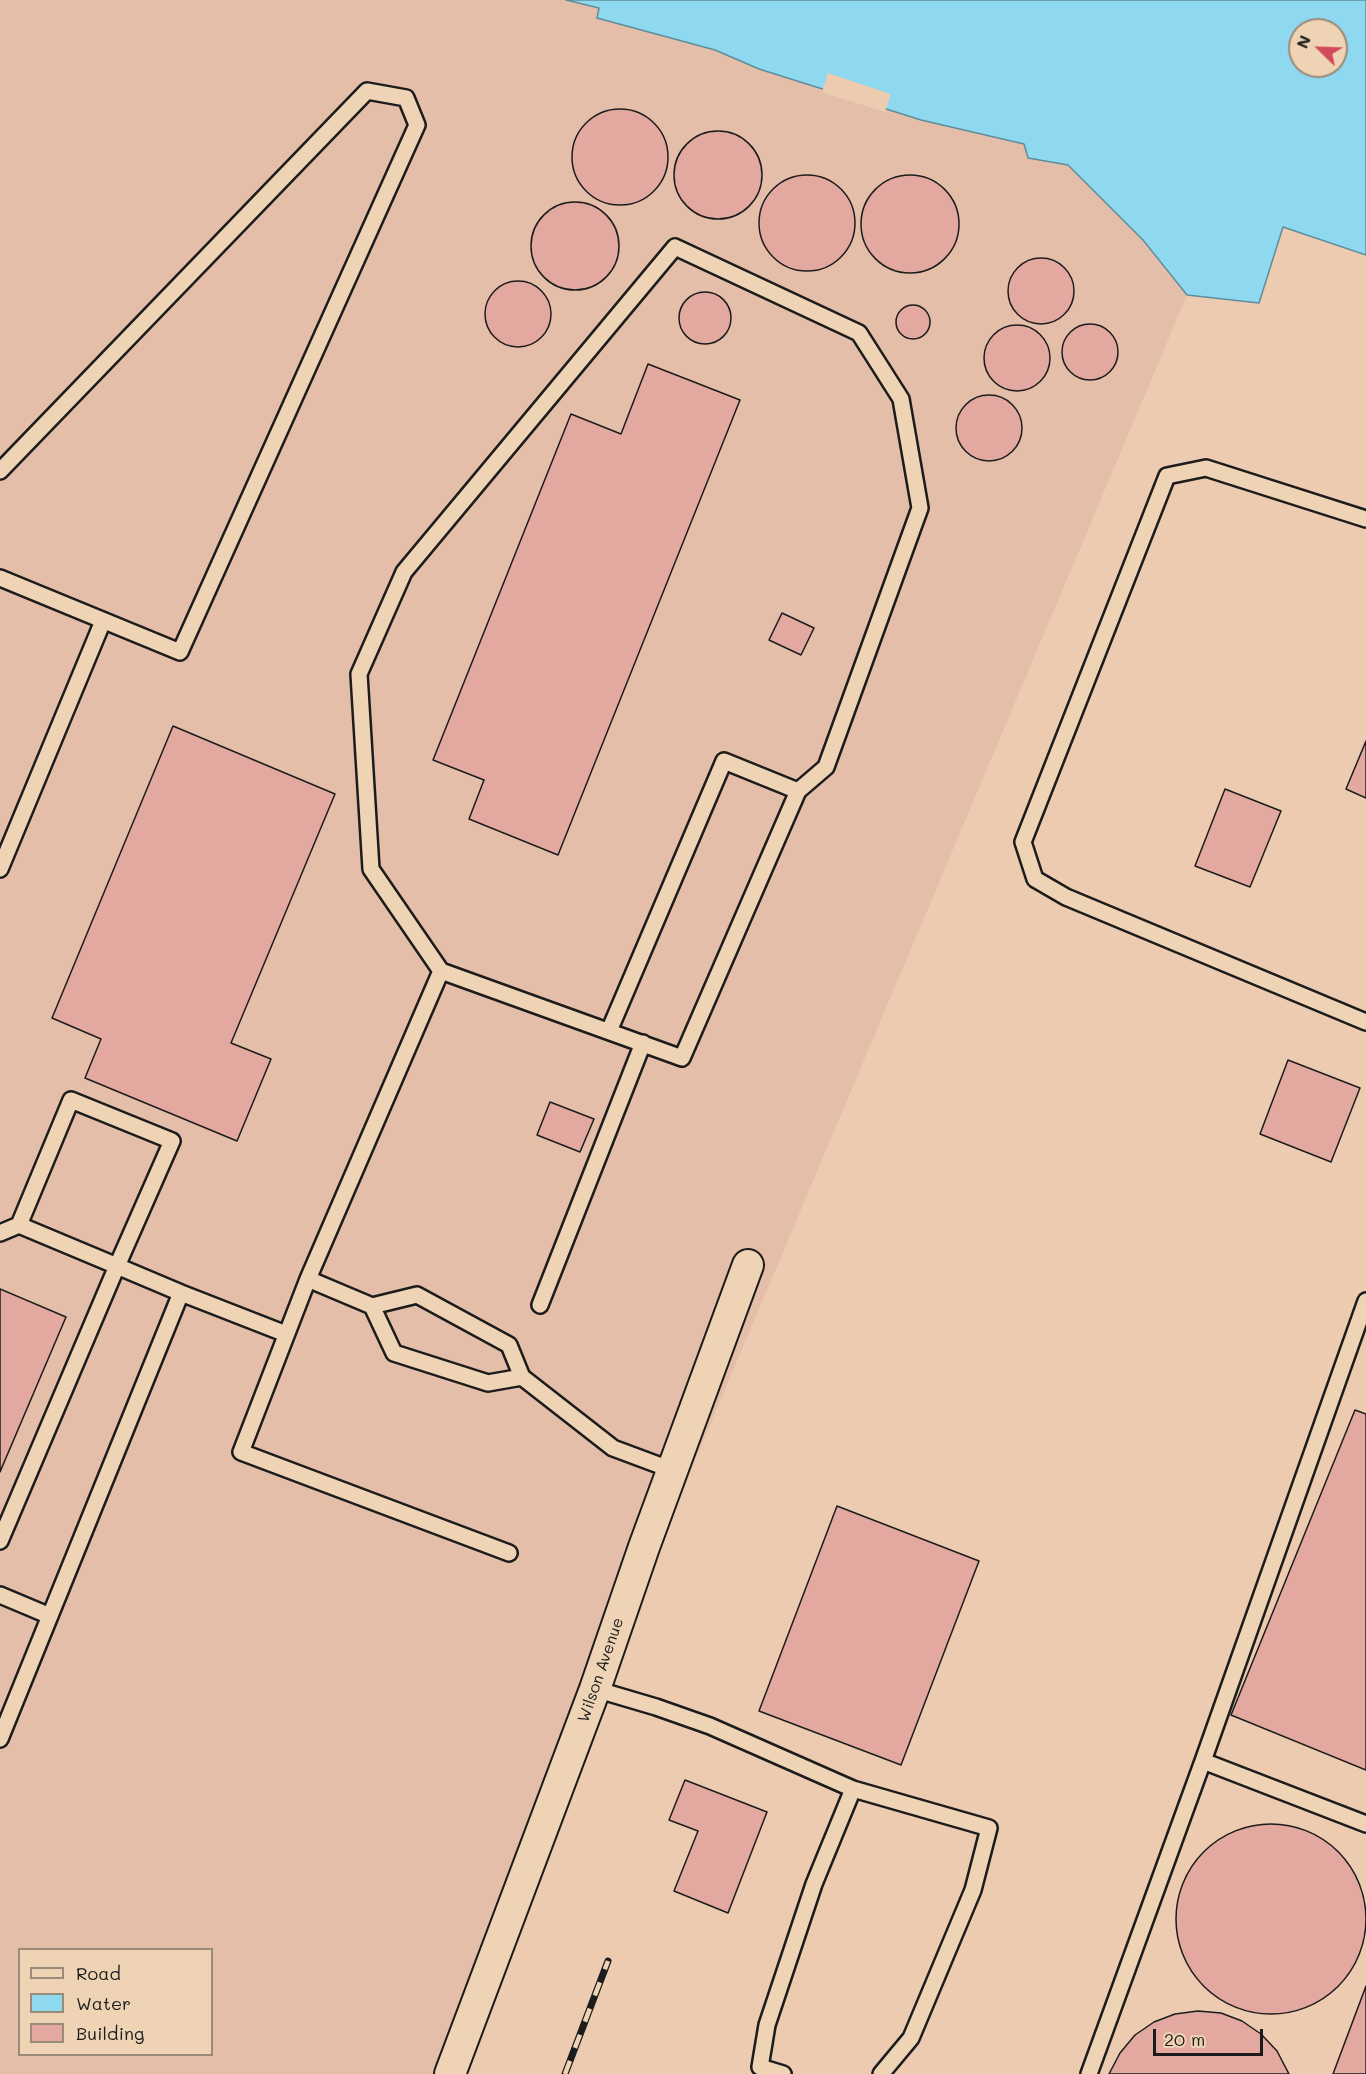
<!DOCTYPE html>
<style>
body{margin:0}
#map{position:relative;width:1366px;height:2074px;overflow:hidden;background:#eccbb1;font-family:Mali,sans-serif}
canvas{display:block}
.legend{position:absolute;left:18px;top:1948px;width:195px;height:108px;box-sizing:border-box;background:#eed4b5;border:2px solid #9a8a78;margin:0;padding:8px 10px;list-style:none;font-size:18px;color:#1c1c1c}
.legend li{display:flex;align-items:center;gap:12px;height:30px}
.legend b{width:30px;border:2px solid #9a8a78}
.north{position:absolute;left:1288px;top:18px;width:60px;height:60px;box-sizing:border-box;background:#eed4b5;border:2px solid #9a8a78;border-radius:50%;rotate:293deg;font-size:16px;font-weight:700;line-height:24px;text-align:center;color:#1c1c1c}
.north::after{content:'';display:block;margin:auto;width:21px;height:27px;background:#d1495b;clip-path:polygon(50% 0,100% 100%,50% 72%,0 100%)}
.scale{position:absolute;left:1153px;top:2029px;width:110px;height:27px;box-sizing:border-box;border:3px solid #1c1c1c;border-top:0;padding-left:8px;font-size:18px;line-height:21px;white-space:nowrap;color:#1c1c1c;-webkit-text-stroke:4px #eed4b5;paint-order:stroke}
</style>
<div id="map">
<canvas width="1366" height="2074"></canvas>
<ul class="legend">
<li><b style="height:8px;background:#eed4b5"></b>Road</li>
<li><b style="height:16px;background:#8ed9ef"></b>Water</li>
<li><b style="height:16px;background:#e3a9a0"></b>Building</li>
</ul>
<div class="north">N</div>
<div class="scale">20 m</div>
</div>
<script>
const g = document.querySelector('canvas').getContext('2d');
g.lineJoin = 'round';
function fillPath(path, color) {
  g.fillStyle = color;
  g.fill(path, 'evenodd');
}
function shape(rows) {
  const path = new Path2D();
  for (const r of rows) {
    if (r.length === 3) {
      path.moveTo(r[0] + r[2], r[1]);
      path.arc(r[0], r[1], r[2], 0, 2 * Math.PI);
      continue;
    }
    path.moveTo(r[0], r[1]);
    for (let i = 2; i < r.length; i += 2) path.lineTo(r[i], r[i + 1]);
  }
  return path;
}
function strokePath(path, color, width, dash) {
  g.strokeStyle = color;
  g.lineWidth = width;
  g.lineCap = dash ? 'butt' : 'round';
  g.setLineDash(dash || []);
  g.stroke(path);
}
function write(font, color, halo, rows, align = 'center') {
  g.font = font + ' Mali,sans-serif';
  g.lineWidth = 6;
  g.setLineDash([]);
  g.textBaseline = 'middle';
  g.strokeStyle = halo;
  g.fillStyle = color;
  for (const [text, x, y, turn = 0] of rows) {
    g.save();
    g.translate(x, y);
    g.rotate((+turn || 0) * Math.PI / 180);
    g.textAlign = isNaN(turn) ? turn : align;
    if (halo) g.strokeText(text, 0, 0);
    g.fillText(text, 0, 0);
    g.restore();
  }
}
const built = shape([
 [0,0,566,0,599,8,598,18,715,50,759,69,921,120,1024,144,1029,158,1068,164,1143,240,1187,295,436,2074,0,2074],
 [20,1950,212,1950,212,2054,20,2054]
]);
const water = shape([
 [566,0,1366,0,1366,255,1283,227,1259,303,1187,295,1143,240,1068,165,1028,158,1024,144,921,120,759,69,715,50,597,18,599,8,566,0],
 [1300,30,1336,30,1336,66,1300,66,1300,30]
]);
const pier = shape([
 [828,73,891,94,885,112,822,92]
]);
const building = shape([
 [620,157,48],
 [718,175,44],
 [807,223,48],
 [910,224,49],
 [575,246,44],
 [1041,291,33],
 [518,314,33],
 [705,318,26],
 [913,322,17],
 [1090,352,28],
 [1017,358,33],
 [648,364,740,400,558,855,469,819,484,780,433,760,571,414,621,434,648,364],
 [989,428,33],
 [782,613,814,628,801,655,769,640,782,613],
 [173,726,335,794,231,1043,271,1059,237,1141,85,1078,101,1039,52,1018,173,726],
 [1366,741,1366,798,1346,789,1366,741],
 [1225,789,1281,811,1250,887,1195,866,1225,789],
 [1288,1060,1360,1088,1331,1162,1260,1134,1288,1060],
 [550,1102,594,1119,580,1152,537,1135,550,1102],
 [0,1289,66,1317,0,1472,0,1289],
 [1355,1410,1366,1414,1366,1770,1231,1715,1355,1410],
 [837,1506,979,1561,901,1765,759,1711,837,1506],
 [685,1780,767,1812,728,1913,674,1891,698,1831,669,1820,685,1780],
 [1271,1919,95],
 [1366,1986,1366,2074,1333,2074,1366,1986],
 [1198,2011,1221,2013,1242,2021,1261,2034,1277,2051,1289,2074,1109,2074,1120,2053,1135,2035,1154,2022,1175,2014,1198,2011]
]);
const lane = shape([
 [0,471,367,91,406,98,417,125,180,652,0,578],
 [1366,519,1206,468,1167,476,1023,842,1035,879,1066,897,1366,1022],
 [0,869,103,621],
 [441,971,308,1279,241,1452,509,1553],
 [609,1031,724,761,798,791,682,1058,441,971,371,869,359,674,404,572,675,247,859,333,901,399,920,508,826,767,798,791],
 [0,1233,19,1225],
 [308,1279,372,1306,417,1295,509,1345,522,1377,488,1383,394,1353,372,1306],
 [540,1305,643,1043],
 [522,1377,613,1448,672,1470],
 [0,1541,117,1266,172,1141,71,1100,19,1225,117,1266,181,1293,286,1334],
 [0,1595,50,1616],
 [595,1689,656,1707,710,1726,853,1789,989,1828,973,1890,911,2038,881,2074],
 [0,1739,181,1293],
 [1203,1761,1366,1824],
 [783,2074,760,2067,767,2025,814,1884,853,1789],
 [1089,2074,1203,1761,1366,1301]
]);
const street = shape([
 [450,2074,595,1689,644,1547,748,1265]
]);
const rail = shape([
 [565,2074,608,1961]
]);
const streetNames = [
 ["Wilson Avenue",601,1670,-71]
];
fillPath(built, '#e5bea9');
fillPath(water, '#8ed9ef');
strokePath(water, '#608d9b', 1.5);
fillPath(pier, '#eccbb1');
fillPath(building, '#e3a9a0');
strokePath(building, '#1c1c1c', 1.5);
strokePath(lane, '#1c1c1c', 20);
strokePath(street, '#1c1c1c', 34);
strokePath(lane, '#eed4b5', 15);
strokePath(street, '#eed4b5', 30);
strokePath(rail, '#1c1c1c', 7);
strokePath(rail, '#eed4b5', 4.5, [14]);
write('16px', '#1c1c1c', '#eed4b5', streetNames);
</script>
